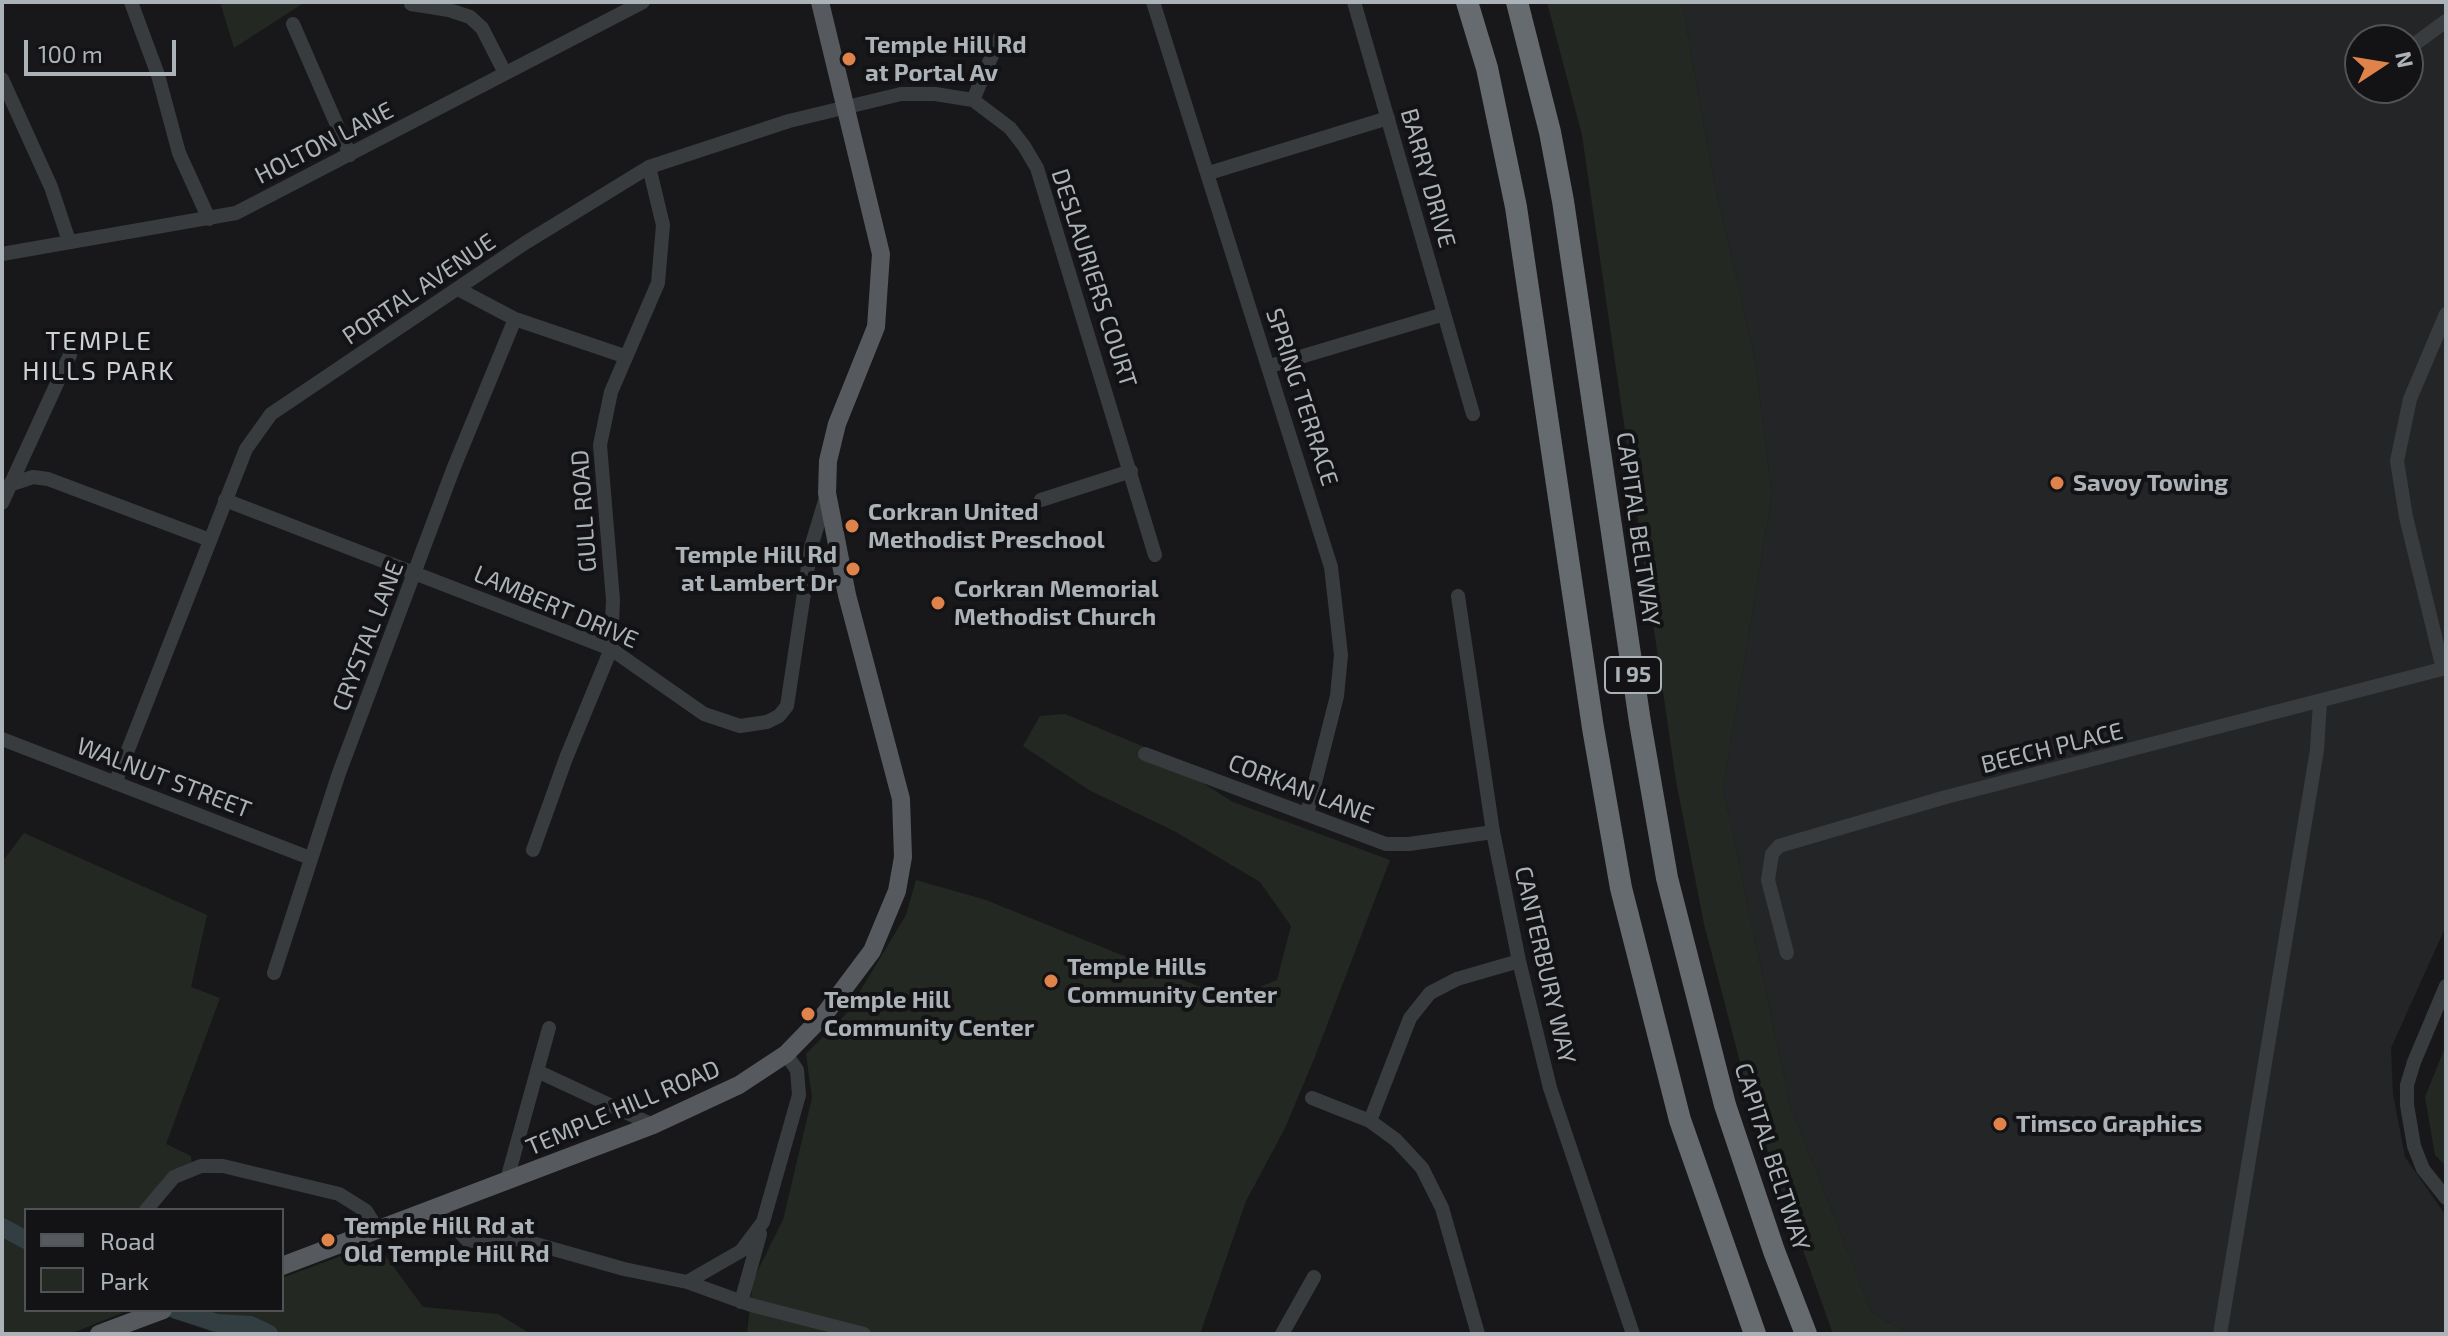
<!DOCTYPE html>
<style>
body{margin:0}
#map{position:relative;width:2448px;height:1336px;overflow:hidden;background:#18181a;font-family:"Exo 2",sans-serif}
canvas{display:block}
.frame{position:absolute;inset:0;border:4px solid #acb3b8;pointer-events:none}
.legend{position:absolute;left:24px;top:1208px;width:260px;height:104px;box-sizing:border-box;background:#131315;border:2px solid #505356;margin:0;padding:10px 14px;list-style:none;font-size:24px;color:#acb3b8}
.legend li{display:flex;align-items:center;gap:16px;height:40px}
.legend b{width:40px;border:2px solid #505356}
.north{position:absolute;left:2344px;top:24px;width:80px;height:80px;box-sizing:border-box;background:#131315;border:2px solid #505356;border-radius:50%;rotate:78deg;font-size:22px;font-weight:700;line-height:32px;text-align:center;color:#acb3b8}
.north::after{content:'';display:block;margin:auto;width:28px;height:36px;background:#e0834a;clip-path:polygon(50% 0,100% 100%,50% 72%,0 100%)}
.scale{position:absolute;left:24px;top:40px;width:152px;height:36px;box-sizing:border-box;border:4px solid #acb3b8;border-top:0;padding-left:10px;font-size:24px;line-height:28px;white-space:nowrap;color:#acb3b8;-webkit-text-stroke:6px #131315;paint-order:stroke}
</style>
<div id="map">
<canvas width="2448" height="1336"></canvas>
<div class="frame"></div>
<ul class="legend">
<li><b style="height:10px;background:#56595d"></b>Road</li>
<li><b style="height:22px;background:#232922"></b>Park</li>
</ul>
<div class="north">N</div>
<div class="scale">100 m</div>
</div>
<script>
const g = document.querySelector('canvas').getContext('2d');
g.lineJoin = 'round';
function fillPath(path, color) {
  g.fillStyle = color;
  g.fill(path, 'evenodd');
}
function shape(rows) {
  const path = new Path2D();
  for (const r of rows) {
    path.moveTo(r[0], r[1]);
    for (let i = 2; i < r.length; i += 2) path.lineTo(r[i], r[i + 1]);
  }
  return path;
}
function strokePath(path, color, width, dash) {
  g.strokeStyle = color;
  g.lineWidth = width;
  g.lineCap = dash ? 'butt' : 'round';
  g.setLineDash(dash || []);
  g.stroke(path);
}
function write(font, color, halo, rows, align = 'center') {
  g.font = font + ' "Exo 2",sans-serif';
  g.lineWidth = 8;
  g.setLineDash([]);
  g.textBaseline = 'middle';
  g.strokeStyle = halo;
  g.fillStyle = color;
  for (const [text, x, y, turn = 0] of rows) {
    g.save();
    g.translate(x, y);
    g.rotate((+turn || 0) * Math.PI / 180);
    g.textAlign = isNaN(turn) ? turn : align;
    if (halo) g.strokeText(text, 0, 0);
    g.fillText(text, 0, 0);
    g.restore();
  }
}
const built = shape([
 [1682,2,2446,2,2446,926,2391,1048,2393,1094,2405,1157,2446,1216,2446,1334,1910,1334,1872,1313,1790,1105,1723,788,1772,495,1755,360,1712,171],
 [2360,40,2408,40,2408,88,2360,88]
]);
const green = shape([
 [220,2,305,2,234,48],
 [1547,2,1682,2,1712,171,1755,360,1772,495,1723,788,1790,1105,1872,1313,1910,1334,1833,1334,1751,1104,1704,924,1676,781,1582,135],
 [1065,714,1147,748,1233,802,1390,860,1314,1059,1285,1128,1246,1201,1200,1334,747,1334,753,1280,783,1220,812,1098,806,1054,847,1013,906,915,916,880,986,900,1230,999,1277,980,1291,926,1260,882,1176,832,1089,790,1023,746,1040,716],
 [24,833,207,915,191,987,220,998,166,1144,191,1156,192,1166,140,1210,26,1210,26,1310,117,1310,122,1313,70,1334,2,1334,2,862],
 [2446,1045,2446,1166,2435,1155,2425,1097],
 [376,1243,423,1307,498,1314,531,1334,217,1334,172,1317,193,1310,282,1310,282,1278]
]);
const river = shape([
 [2,1227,26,1240],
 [176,1310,217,1323,250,1325,269,1334]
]);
const minor = shape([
 [131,2,158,75,179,153,209,219],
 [1153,2,1331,567,1341,655,1337,696,1307,814],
 [1354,2,1473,414],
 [411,4,449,10,470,17,482,28,505,73],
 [293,24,350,155],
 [2408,49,2446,21],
 [2,79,51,187,69,241],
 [973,100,999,39],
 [1209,173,1388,118],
 [2,254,236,213,643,2],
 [460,290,515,319,624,356],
 [1270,366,1444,314],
 [9,485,33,477,48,479,210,540],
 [225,500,611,649,704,714,740,726,767,722,779,716,787,706,811,547,827,494],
 [1041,500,1131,471],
 [2,503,70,355],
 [1458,596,1493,832,1519,961,1550,1088,1633,1334],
 [2443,669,2406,517,2397,461,2410,399,2446,314],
 [2,739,310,858],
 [1145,754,1386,844,1409,844,1493,832],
 [115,783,246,449,271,414,525,243,649,167,789,121,901,94,935,94,973,100,1010,128,1024,146,1037,168,1155,555],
 [533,850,566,758,611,649,613,600,600,445,611,392,658,283,663,225,649,167],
 [1787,953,1768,880,1772,854,1779,846,1946,797,2446,668],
 [274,973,339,773,454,467,515,319],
 [2446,986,2414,1062,2407,1085,2407,1105,2414,1146,2423,1169,2446,1198],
 [539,1072,653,1125],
 [1312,1098,1370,1121,1396,1140,1422,1168,1442,1208,1478,1334],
 [1370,1121,1410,1018,1430,993,1457,979,1519,961],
 [506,1183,549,1028],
 [437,1208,468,1241,518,1239,624,1269,687,1282,741,1251,763,1222,799,1095,797,1070,786,1054],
 [146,1210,174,1177,201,1166,223,1166,339,1194,366,1211,378,1230],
 [687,1282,751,1305,864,1334],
 [741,1302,760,1234],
 [1282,1334,1314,1277],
 [2220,1334,2317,750,2320,702]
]);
const major = shape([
 [282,1266,653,1125,739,1085,786,1054,824,1015,872,951,897,891,903,857,901,799,847,595,827,493,828,461,837,424,876,327,881,254,820,2],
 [99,1334,163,1310]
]);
const highway = shape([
 [1467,2,1487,68,1516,207,1593,728,1621,888,1680,1120,1755,1334],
 [1517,2,1550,132,1563,201,1640,722,1667,878,1725,1105,1774,1251,1806,1334]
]);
const markers = [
 [849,59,8,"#e0834a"],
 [2057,483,8,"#e0834a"],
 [852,526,8,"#e0834a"],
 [853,569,8,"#e0834a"],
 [938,603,8,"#e0834a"],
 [1051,981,8,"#e0834a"],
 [808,1014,8,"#e0834a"],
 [2000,1124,8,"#e0834a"],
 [328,1240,8,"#e0834a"]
];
const shields = [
 [1633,675,56]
];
const shieldNames = [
 ["I 95",1633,675]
];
const poiNames = [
 ["Temple Hill Rd",865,45],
 ["at Portal Av",865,73],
 ["Savoy Towing",2073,483],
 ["Corkran United",868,512],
 ["Methodist Preschool",868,540],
 ["Temple Hill Rd",837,555,"right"],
 ["at Lambert Dr",837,583,"right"],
 ["Corkran Memorial",954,589],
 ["Methodist Church",954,617],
 ["Temple Hills",1067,967],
 ["Community Center",1067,995],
 ["Temple Hill",824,1000],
 ["Community Center",824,1028],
 ["Timsco Graphics",2016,1124],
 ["Temple Hill Rd at",344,1226],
 ["Old Temple Hill Rd",344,1254]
];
const streetNames = [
 ["HOLTON LANE",324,143,-27],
 ["BARRY DRIVE",1428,178,74],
 ["DESLAURIERS COURT",1094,278,72],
 ["PORTAL AVENUE",419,289,-34],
 ["SPRING TERRACE",1302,397,72],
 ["GULL ROAD",584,511,-94],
 ["CAPITAL BELTWAY",1638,529,82],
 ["LAMBERT DRIVE",556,607,23],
 ["CRYSTAL LANE",368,636,-69],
 ["BEECH PLACE",2052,748,-14],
 ["WALNUT STREET",164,778,21],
 ["CORKAN LANE",1301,789,21],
 ["CANTERBURY WAY",1545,965,77],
 ["TEMPLE HILL ROAD",623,1108,-23],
 ["CAPITAL BELTWAY",1772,1157,72]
];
const neighbourhoodNames = [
 ["TEMPLE",99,341],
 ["HILLS PARK",99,371]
];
fillPath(built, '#242527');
fillPath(green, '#232922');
strokePath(river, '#323e41', 18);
strokePath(minor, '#393c3e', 14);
strokePath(major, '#56595d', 18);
strokePath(highway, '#666b6f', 22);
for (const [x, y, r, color] of markers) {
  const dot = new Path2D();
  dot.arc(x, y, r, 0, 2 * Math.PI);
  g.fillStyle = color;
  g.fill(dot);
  strokePath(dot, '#131315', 3);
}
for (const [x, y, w] of shields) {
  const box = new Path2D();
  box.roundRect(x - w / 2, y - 18, w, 36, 6);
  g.fillStyle = '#131315';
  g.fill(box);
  strokePath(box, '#acb3b8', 2);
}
write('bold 22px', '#acb3b8', null, shieldNames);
write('bold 24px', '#acb3b8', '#131315', poiNames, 'left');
write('24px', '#acb3b8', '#131315', streetNames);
g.letterSpacing = '2px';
write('26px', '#ccd1d5', '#131315', neighbourhoodNames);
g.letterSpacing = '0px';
</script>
